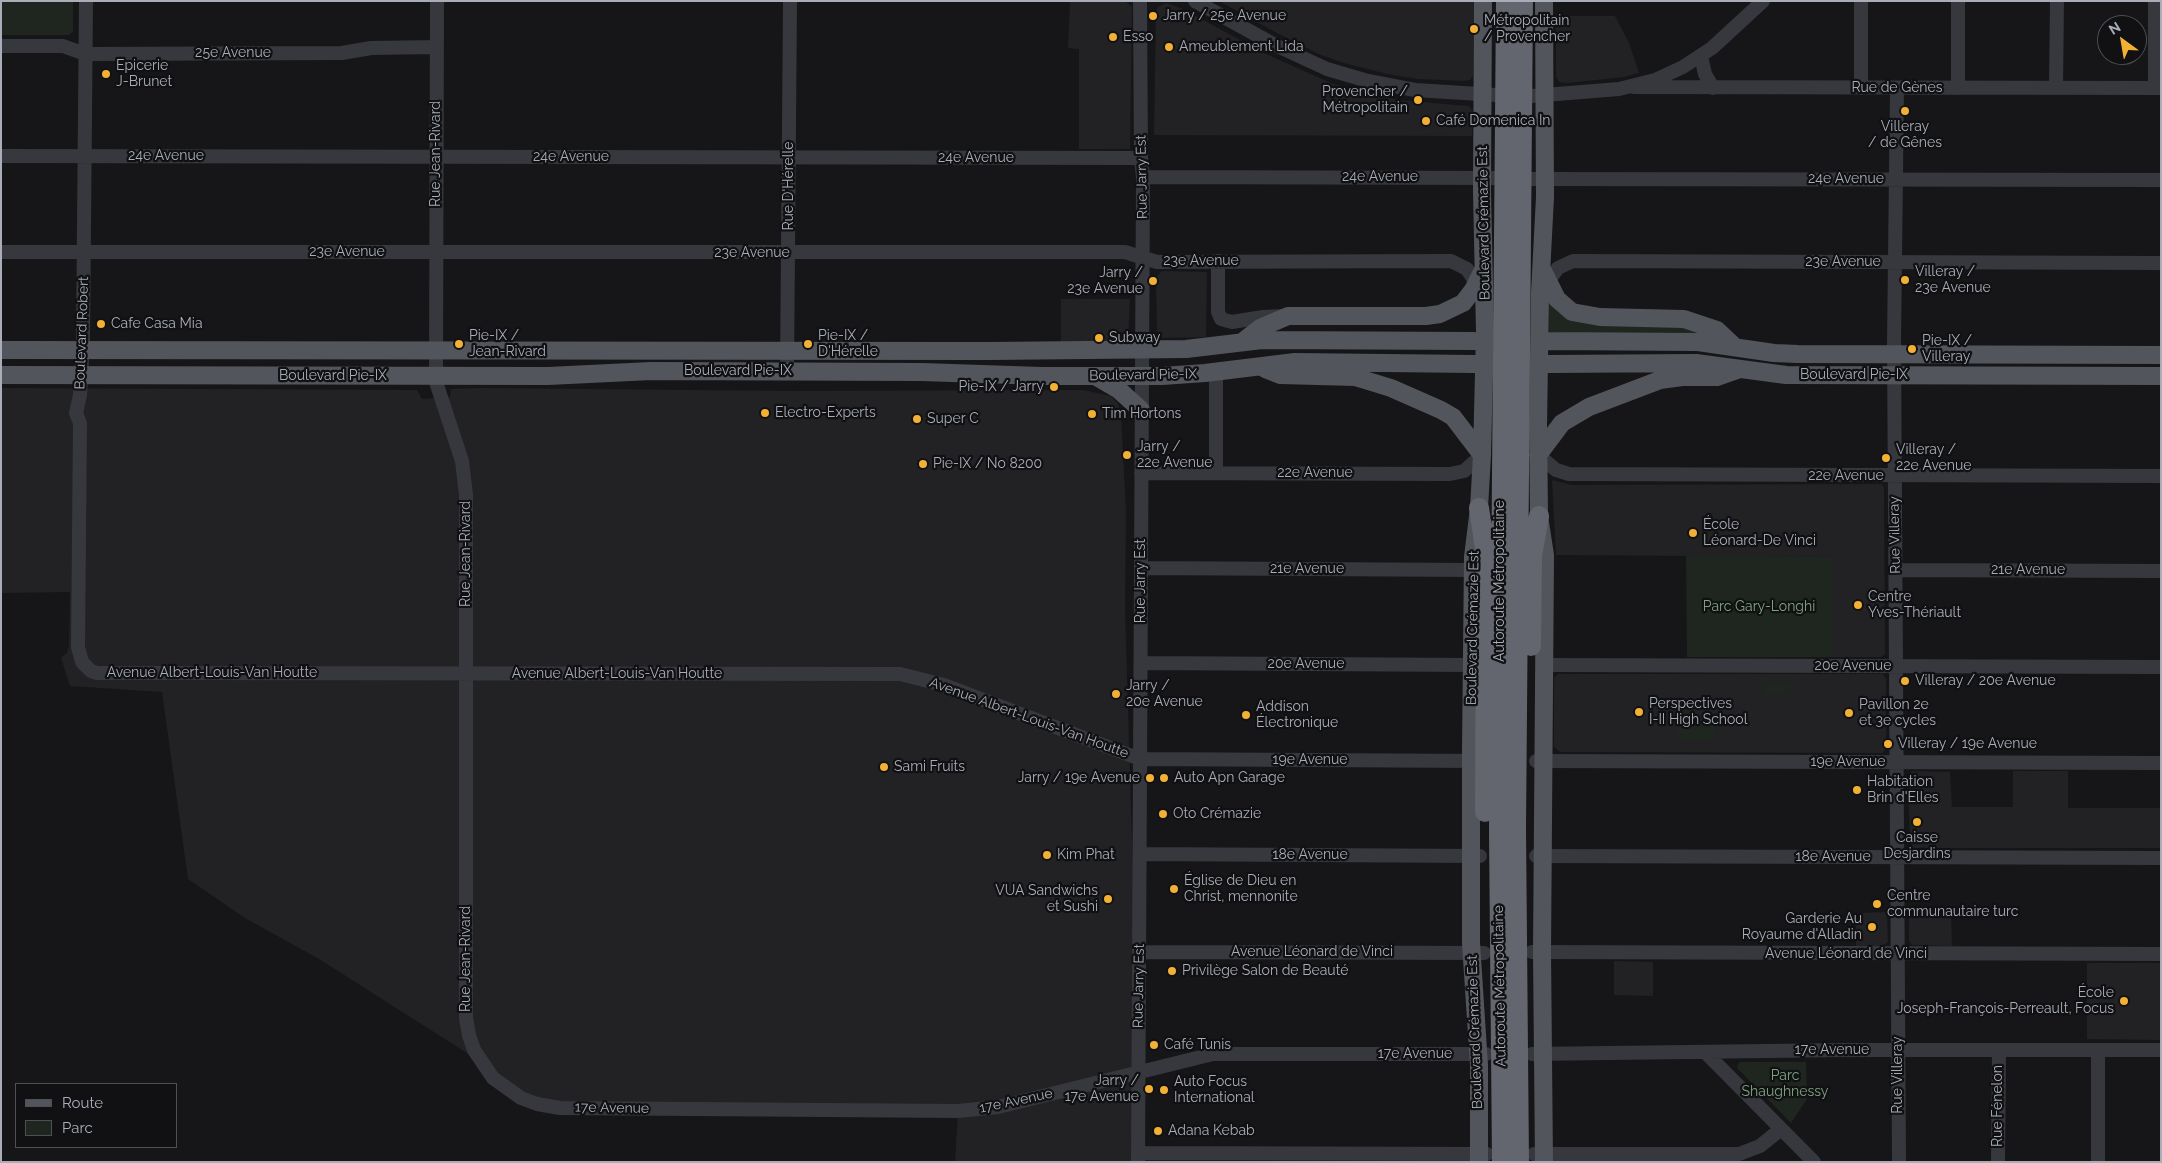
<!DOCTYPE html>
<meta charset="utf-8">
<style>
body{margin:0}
#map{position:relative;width:2162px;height:1163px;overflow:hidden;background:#161618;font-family:Raleway,sans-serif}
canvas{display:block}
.frame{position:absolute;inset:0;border:2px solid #a8adb8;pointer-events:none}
.legend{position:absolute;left:15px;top:1083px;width:162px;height:65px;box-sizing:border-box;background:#111113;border:1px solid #4d4f55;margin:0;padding:6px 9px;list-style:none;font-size:15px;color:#a8adb8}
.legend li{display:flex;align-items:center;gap:10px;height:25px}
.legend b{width:25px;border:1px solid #4d4f55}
.north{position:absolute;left:2097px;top:15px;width:50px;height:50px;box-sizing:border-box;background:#111113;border:1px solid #4d4f55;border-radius:50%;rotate:328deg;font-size:14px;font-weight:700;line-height:20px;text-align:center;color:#a8adb8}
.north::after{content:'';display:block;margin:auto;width:18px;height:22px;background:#f2b134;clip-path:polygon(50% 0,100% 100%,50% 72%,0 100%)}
</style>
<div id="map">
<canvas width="2162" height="1163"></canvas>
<div class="frame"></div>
<ul class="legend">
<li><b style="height:6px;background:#53555c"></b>Route</li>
<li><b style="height:14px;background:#1e261f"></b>Parc</li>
</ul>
<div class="north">N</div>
</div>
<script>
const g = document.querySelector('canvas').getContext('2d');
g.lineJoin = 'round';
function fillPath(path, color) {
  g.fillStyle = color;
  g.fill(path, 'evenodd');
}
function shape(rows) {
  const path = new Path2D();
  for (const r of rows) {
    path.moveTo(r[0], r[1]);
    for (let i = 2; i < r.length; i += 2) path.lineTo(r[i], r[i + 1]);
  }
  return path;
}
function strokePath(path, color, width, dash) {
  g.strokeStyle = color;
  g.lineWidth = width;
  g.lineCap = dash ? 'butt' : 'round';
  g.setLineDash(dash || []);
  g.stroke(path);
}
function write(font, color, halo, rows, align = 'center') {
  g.font = font + ' Raleway,sans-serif';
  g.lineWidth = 4.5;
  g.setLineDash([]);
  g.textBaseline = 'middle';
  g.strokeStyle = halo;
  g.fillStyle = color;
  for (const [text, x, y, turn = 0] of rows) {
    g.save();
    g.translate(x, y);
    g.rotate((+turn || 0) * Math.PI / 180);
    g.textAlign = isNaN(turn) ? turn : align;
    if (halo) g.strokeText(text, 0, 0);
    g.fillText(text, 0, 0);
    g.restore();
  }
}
const built = shape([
 [1070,1,1125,1,1132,7,1130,149,1079,149,1079,49,1068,48],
 [1219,1,1474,1,1473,76,1470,80,1464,81,1418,79,1387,74,1344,63,1321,55,1277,33],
 [1166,3,1183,9,1266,54,1331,83,1359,92,1398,100,1469,106,1473,111,1472,136,1154,135,1156,13,1158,7],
 [1556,16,1615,16,1629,43,1639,73,1624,77,1568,83,1559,82,1556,76],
 [1162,271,1207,272,1206,337,1163,338,1157,332,1156,277],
 [1061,299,1130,299,1128,338,1123,340,1061,342],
 [1,388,417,390,422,399,450,397,451,389,481,388,794,391,1083,390,1111,396,1118,404,1121,415,1126,511,1125,611,1139,1071,1138,1162,955,1162,958,1112,575,1108,514,1094,481,1062,319,959,245,918,188,879,162,692,70,686,61,658,67,653,69,646,70,592,1,593],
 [1552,480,1572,485,1882,484,1884,488,1885,654,1881,657,1832,657,1832,557,1556,555],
 [1558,674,1883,674,1886,679,1886,749,1882,753,1560,752,1554,747,1554,678],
 [1912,771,1950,772,1952,807,2013,807,2013,771,2068,771,2068,808,2161,808,2161,848,1913,848,1910,843,1908,776],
 [1909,911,1951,911,1952,946,1912,945,1909,941],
 [1887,912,1888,942,1882,946,1856,946,1856,913],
 [1614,961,1653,962,1653,996,1614,995],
 [2087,963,2161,963,2161,1040,2087,1039]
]);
const green = shape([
 [1,1,73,1,73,32,69,35,1,35],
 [1548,299,1665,322,1711,335,1549,332],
 [1686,555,1832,557,1832,657,1687,657],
 [1761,683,1791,683,1791,694,1762,694],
 [1678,721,1715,721,1715,740,1678,740],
 [1740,1062,1806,1062,1807,1099,1791,1123,1738,1069,1737,1066]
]);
const minor = shape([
 [86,1,83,340,80,395,76,413,80,423,78,647,82,662,91,671,97,673,150,673,900,674,944,685,1140,759,1479,761],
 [437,1,436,382,462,461,466,495,466,1018,469,1035,474,1050,493,1078,521,1098,537,1104,560,1108,958,1111,998,1107,1213,1054,1486,1054],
 [1195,1,1273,44,1327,69,1368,81,1415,90,1496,95],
 [2155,1,2155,88],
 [1,46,63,46,85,54,342,53,371,48,436,47],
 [1701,56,1705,74,1713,88],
 [1634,87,2161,88],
 [1861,88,1861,1],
 [1897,88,1894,343,1899,1162],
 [1958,88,1958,1],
 [2056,88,2057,1],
 [1532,96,1619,89,1655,80,1683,67,1712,48,1763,1],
 [1,156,1141,158],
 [1143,177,1496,178],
 [1531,179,2161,180],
 [1,252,1125,252,1157,262,1451,261,1467,269,1481,290],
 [1218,261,1218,312,1221,319,1232,322,1263,317,1283,316],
 [1543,288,1558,268,1573,261,2161,263],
 [787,371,790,1],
 [1538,455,1556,470,1569,474,2161,476],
 [1141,473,1450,474,1464,471,1482,455],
 [1216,473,1216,372],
 [1141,568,1472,570],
 [1896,570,2161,571],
 [1141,663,1472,665],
 [1545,665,2161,667],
 [1536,761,2161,763],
 [1140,854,1480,856],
 [1536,856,2161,858],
 [1140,952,1484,953],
 [1532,952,2161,954],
 [1705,1052,1814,1162],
 [1532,1054,1844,1050,2161,1050],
 [1138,1153,1487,1154],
 [1534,1154,1739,1154,1760,1146,1781,1129],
 [1138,1162,1143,177,1141,158,1140,1],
 [1998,1162,1999,1051],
 [2098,1162,2098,1051]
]);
const major = shape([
 [1542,269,1557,299,1572,312,1600,317,1684,319,1717,330,1734,346],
 [1548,341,1698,342,1774,353,1798,354,2161,355],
 [1242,342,1260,328,1288,316,1426,316,1440,314,1463,303,1473,290,1483,270],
 [1,350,989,351,1186,349,1262,340,1474,341],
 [1548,364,1696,363,1786,375,2161,376],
 [1265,369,1280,375,1355,377,1391,388,1441,410,1453,417,1482,455],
 [1,375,548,376,651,371,922,372,1042,376,1162,376,1205,373,1295,362,1474,364],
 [1095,376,1119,390,1141,410],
 [1538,455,1562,423,1589,407,1660,380,1682,377,1717,377,1737,370],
 [1479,1162,1479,1065,1471,943,1471,751,1473,557,1479,508,1482,455,1485,332,1482,192,1483,1],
 [1544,1162,1542,952,1545,555,1539,516,1538,426,1540,293,1545,197,1544,1]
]);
const highway = shape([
 [1479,508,1486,555,1485,812],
 [1531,646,1532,556,1539,516],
 [1502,1162,1499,832,1506,1],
 [1519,1162,1516,828,1523,1]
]);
const markers = [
 [1153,16,5,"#f2b134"],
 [1474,29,5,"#f2b134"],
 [1113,37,5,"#f2b134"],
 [1169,47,5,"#f2b134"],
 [106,74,5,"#f2b134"],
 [1418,100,5,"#f2b134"],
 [1905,111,5,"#f2b134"],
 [1426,121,5,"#f2b134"],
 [1905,280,5,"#f2b134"],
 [1153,281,5,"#f2b134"],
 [101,324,5,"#f2b134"],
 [1099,338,5,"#f2b134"],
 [459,344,5,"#f2b134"],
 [808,344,5,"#f2b134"],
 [1912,349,5,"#f2b134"],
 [1054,387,5,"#f2b134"],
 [765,413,5,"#f2b134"],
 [1092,414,5,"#f2b134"],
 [917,419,5,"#f2b134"],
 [1127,455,5,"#f2b134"],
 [1886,458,5,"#f2b134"],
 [923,464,5,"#f2b134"],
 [1693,533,5,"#f2b134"],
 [1858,605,5,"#f2b134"],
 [1905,681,5,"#f2b134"],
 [1116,694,5,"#f2b134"],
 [1639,712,5,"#f2b134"],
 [1849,713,5,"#f2b134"],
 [1246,715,5,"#f2b134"],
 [1888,744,5,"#f2b134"],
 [884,767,5,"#f2b134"],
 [1150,778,5,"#f2b134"],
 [1164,778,5,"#f2b134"],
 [1857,790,5,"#f2b134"],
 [1163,814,5,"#f2b134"],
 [1917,822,5,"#f2b134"],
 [1047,855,5,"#f2b134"],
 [1174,889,5,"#f2b134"],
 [1108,899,5,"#f2b134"],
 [1877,904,5,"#f2b134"],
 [1872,927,5,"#f2b134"],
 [1172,971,5,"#f2b134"],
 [2124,1001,5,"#f2b134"],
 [1154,1045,5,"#f2b134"],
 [1149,1089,5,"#f2b134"],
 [1164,1090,5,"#f2b134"],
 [1158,1131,5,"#f2b134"]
];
const poiNames = [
 ["Jarry / 25e Avenue",1163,16],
 ["Métropolitain",1484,21],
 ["/ Provencher",1484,37],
 ["Esso",1123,37],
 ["Ameublement Lida",1179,47],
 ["Epicerie",116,66],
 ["J-Brunet",116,82],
 ["Provencher /",1408,92,"right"],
 ["Métropolitain",1408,108,"right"],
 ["Café Domenica In",1436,121],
 ["Villeray",1905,127,"center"],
 ["/ de Gênes",1905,143,"center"],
 ["Villeray /",1915,272],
 ["23e Avenue",1915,288],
 ["Jarry /",1143,273,"right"],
 ["23e Avenue",1143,289,"right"],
 ["Cafe Casa Mia",111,324],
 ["Pie-IX /",469,336],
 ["Jean-Rivard",469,352],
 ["Pie-IX /",818,336],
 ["D'Hérelle",818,352],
 ["Subway",1109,338],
 ["Pie-IX /",1922,341],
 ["Villeray",1922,357],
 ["Pie-IX / Jarry",1044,387,"right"],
 ["Electro-Experts",775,413],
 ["Tim Hortons",1102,414],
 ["Super C",927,419],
 ["Jarry /",1137,447],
 ["22e Avenue",1137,463],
 ["Villeray /",1896,450],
 ["22e Avenue",1896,466],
 ["Pie-IX / No 8200",933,464],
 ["École",1703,525],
 ["Léonard-De Vinci",1703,541],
 ["Centre",1868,597],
 ["Yves-Thériault",1868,613],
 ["Villeray / 20e Avenue",1915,681],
 ["Jarry /",1126,686],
 ["20e Avenue",1126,702],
 ["Perspectives",1649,704],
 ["I-II High School",1649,720],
 ["Pavillon 2e",1859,705],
 ["et 3e cycles",1859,721],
 ["Addison",1256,707],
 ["Électronique",1256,723],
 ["Villeray / 19e Avenue",1898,744],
 ["Sami Fruits",894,767],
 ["Jarry / 19e Avenue",1140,778,"right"],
 ["Auto Apn Garage",1174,778],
 ["Habitation",1867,782],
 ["Brin d'Elles",1867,798],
 ["Oto Crémazie",1173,814],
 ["Caisse",1917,838,"center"],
 ["Desjardins",1917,854,"center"],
 ["Kim Phat",1057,855],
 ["Église de Dieu en",1184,881],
 ["Christ, mennonite",1184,897],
 ["VUA Sandwichs",1098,891,"right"],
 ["et Sushi",1098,907,"right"],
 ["Centre",1887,896],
 ["communautaire turc",1887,912],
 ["Garderie Au",1862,919,"right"],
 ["Royaume d'Alladin",1862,935,"right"],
 ["Privilège Salon de Beauté",1182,971],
 ["École",2114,993,"right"],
 ["Joseph-François-Perreault, Focus",2114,1009,"right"],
 ["Café Tunis",1164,1045],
 ["Jarry /",1139,1081,"right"],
 ["17e Avenue",1139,1097,"right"],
 ["Auto Focus",1174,1082],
 ["International",1174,1098],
 ["Adana Kebab",1168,1131]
];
const streetNames = [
 ["25e Avenue",233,53],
 ["Rue de Gènes",1897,88],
 ["Rue Jean-Rivard",436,154,-90],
 ["24e Avenue",166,156],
 ["24e Avenue",571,157],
 ["24e Avenue",976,158],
 ["Rue Jarry Est",1142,177,-91],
 ["24e Avenue",1380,177],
 ["24e Avenue",1846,179],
 ["Rue D'Hérelle",789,186,-90],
 ["Boulevard Crémazie Est",1484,223,-91],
 ["23e Avenue",347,252],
 ["23e Avenue",752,253],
 ["23e Avenue",1201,261],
 ["23e Avenue",1843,262],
 ["Boulevard Robert",82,333,-88],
 ["Boulevard Pie-IX",738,371],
 ["Boulevard Pie-IX",1143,375,-1],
 ["Boulevard Pie-IX",1854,375],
 ["Boulevard Pie-IX",333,376],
 ["22e Avenue",1315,473],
 ["22e Avenue",1846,476],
 ["Rue Villeray",1895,535,-91],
 ["Rue Jean-Rivard",466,554,-90],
 ["21e Avenue",1307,569],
 ["21e Avenue",2028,570],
 ["Rue Jarry Est",1141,581,-90],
 ["Autoroute Métropolitaine",1500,581,-90],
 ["Boulevard Crémazie Est",1473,628,-89],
 ["20e Avenue",1306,664],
 ["20e Avenue",1853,666],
 ["Avenue Albert-Louis-Van Houtte",212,673],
 ["Avenue Albert-Louis-Van Houtte",617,674],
 ["Avenue Albert-Louis-Van Houtte",1029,718,20],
 ["19e Avenue",1310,760],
 ["19e Avenue",1848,762],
 ["18e Avenue",1310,855],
 ["18e Avenue",1833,857],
 ["Avenue Léonard de Vinci",1312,952],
 ["Avenue Léonard de Vinci",1846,954],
 ["Rue Jean-Rivard",466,959,-90],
 ["Rue Jarry Est",1139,986,-89],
 ["Autoroute Métropolitaine",1500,986,-91],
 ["Boulevard Crémazie Est",1475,1032,-92],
 ["17e Avenue",1832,1050],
 ["17e Avenue",1415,1054],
 ["Rue Villeray",1898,1075,-90],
 ["17e Avenue",1016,1101,-12],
 ["Rue Fénelon",1998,1106,-90],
 ["17e Avenue",612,1108,1]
];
const parkNames = [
 ["Parc Gary-Longhi",1759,607],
 ["Parc",1785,1076],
 ["Shaughnessy",1785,1092]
];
fillPath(built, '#222225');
fillPath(green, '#1e261f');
strokePath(minor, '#37383d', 14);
strokePath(major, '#53555c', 18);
strokePath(highway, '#63666e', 20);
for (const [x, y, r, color] of markers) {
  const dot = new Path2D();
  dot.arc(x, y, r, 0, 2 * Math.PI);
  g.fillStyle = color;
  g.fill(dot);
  strokePath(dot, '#111113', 2);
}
write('14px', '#a8adb8', '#111113', poiNames, 'left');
write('14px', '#a8adb8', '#111113', streetNames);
write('14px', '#7fa381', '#111113', parkNames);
</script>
